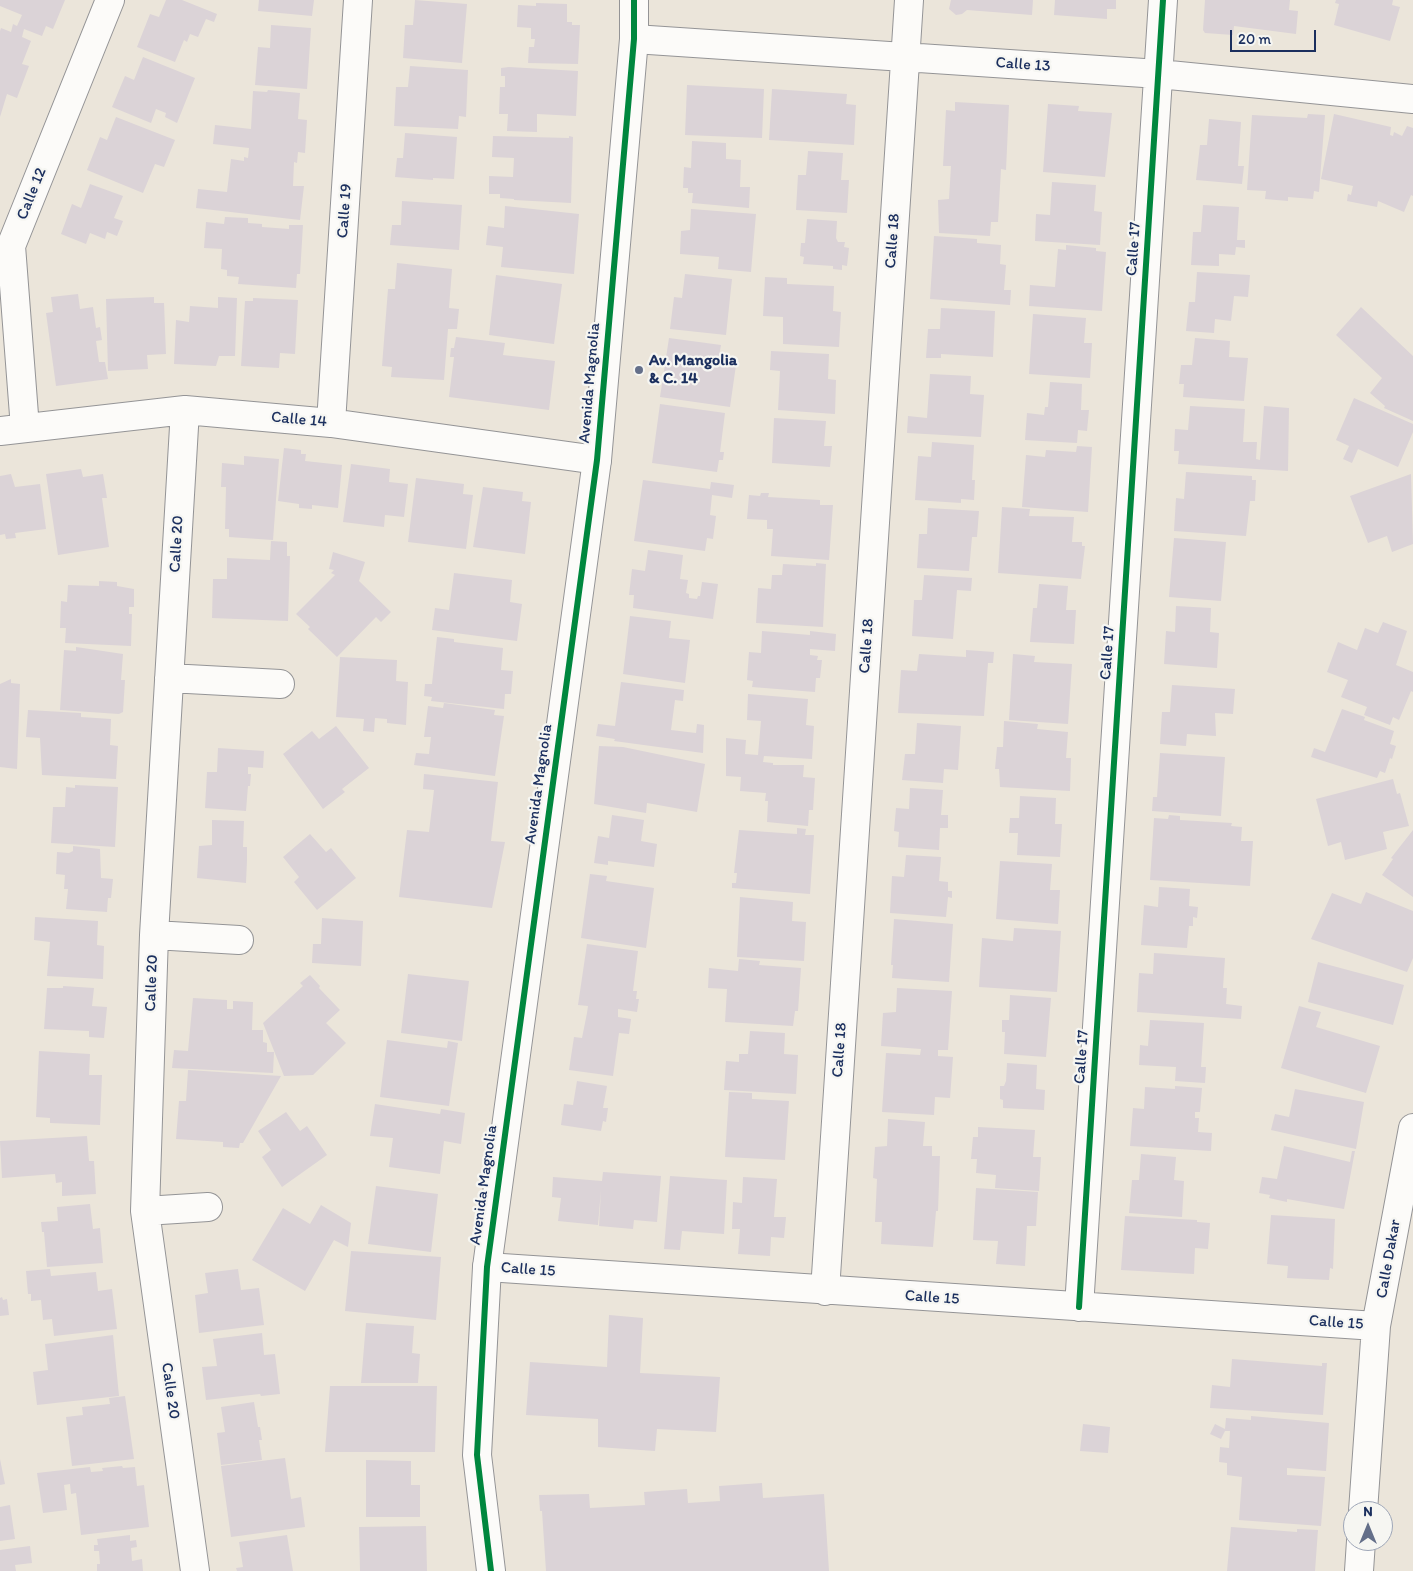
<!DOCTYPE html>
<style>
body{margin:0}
#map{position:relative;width:1413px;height:1571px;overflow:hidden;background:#ebe5da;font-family:Itim,sans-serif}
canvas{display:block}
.north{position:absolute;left:1343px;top:1501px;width:50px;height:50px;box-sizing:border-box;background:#f6f6f2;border:1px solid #9ea6b7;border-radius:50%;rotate:0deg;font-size:14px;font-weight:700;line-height:20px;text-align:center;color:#1b2f5e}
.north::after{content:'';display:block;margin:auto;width:18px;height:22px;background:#646f89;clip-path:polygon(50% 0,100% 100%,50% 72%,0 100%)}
.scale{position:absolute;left:1230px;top:30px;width:86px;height:22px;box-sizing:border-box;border:2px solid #1b2f5e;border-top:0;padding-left:6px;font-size:15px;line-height:18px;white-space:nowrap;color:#1b2f5e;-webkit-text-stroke:4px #f6f6f2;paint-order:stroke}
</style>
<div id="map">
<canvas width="1413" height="1571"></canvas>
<div class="north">N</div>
<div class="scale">20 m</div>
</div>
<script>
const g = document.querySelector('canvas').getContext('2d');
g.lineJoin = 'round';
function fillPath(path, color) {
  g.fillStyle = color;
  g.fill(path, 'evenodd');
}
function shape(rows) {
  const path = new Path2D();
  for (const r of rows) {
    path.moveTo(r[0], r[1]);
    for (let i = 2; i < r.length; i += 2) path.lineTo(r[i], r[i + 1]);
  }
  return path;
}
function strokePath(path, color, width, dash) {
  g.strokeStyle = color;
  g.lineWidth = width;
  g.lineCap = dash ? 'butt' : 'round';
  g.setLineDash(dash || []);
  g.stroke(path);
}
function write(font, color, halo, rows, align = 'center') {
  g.font = font + ' Itim,sans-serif';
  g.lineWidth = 4.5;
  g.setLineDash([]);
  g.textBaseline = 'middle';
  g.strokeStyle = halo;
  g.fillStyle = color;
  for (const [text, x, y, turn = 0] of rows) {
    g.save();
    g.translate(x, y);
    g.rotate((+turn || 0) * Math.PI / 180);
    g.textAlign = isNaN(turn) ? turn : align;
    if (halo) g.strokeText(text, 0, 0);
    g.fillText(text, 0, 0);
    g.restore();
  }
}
const building = shape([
 [0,0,65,0,53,29,46,26,42,36,24,29,22,37,31,41,22,64,29,66,17,98,7,94,0,117,0,31,1,28,11,32,13,24,17,26,22,15,0,6],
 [166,0,182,0,217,14,214,22,206,19,198,37,190,34,187,42,184,40,175,62,137,47,150,14,159,17],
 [259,0,314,0,312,16,258,11],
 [415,0,467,4,462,63,403,58,405,25,413,25],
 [951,0,1033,0,1032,15,967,10,962,14,956,15,949,9],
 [1055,0,1116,0,1116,9,1107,9,1107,19,1054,15],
 [1205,0,1290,0,1289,10,1298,11,1296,34,1234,26,1233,35,1205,33,1203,30],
 [1336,0,1393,0,1392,5,1400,7,1390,41,1334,25,1339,4,1335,3],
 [536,3,567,4,567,22,572,22,572,25,580,25,578,64,528,63,529,47,534,47,535,39,531,39,531,28,517,27,518,5,536,6],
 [271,25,311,28,307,89,255,85,258,47,270,48],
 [143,57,195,78,177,123,165,117,166,113,156,109,151,123,112,107,125,76,134,80],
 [410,66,468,70,466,117,459,116,458,129,394,126,396,87,408,87],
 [509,67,578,71,576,116,537,114,537,132,507,131,508,114,499,114,500,87,505,87,505,76,501,76,501,68],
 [687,85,764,89,762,138,685,135],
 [772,89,847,94,846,104,856,105,854,145,769,140],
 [268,90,300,93,298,119,307,120,305,153,298,152,297,163,294,162,293,186,304,186,300,220,196,208,198,189,227,192,231,159,244,161,244,157,248,158,249,148,213,144,215,125,251,129,253,91,267,92],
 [955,102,1009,105,1006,170,1001,169,998,222,991,222,990,236,939,233,938,200,949,199,951,166,943,166,946,110,955,111],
 [1048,104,1079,106,1078,111,1112,113,1105,177,1043,172],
 [1308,114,1325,115,1319,192,1314,191,1313,199,1288,197,1288,201,1265,199,1266,191,1247,190,1252,115,1307,118],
 [1334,114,1391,127,1390,135,1393,136,1394,132,1402,136,1407,126,1413,128,1413,196,1411,195,1404,212,1378,201,1377,207,1347,201,1348,194,1351,195,1353,186,1321,179],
 [116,117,175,140,164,167,155,164,143,193,87,170,100,137,107,140],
 [1209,119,1241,122,1238,166,1244,166,1242,184,1196,180,1200,145,1207,145],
 [405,133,457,137,454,179,433,178,433,180,395,177,397,158,403,158],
 [493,136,569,138,569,136,573,137,571,203,514,200,514,199,500,198,500,194,489,194,489,176,513,177,514,158,492,157],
 [692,141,726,143,726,159,741,160,740,187,750,187,749,208,692,203,693,193,688,193,688,188,683,188,684,167,691,168],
 [808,151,843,153,841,180,849,180,847,213,796,210,798,175,806,175],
 [1052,182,1096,185,1094,211,1102,212,1100,245,1035,241,1036,214,1050,215],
 [90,184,123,196,114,218,123,221,117,236,107,232,105,239,90,233,86,244,61,234,72,204,81,208],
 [402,201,462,205,459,250,390,245,392,225,401,225],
 [1203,205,1239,207,1237,240,1245,240,1245,248,1236,247,1235,255,1219,254,1219,266,1191,265,1193,232,1201,232],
 [505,206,579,214,574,274,501,267,503,247,486,245,488,226,504,228],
 [691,209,756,214,751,272,718,269,719,257,680,254,681,231,690,230],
 [225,217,248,218,248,223,262,224,262,227,289,229,289,225,303,225,300,274,297,274,296,288,238,284,239,277,227,276,227,270,221,269,222,249,204,248,206,222,224,224],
 [807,219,837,221,836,238,838,242,845,242,844,247,849,248,847,266,842,265,842,270,833,269,833,266,803,264,804,257,800,256,801,243,805,243],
 [934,236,977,239,977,243,1001,245,1000,264,1006,265,1004,290,1011,290,1010,305,930,299],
 [1066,245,1096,248,1096,251,1106,252,1102,311,1029,306,1030,285,1055,287,1058,249,1066,250],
 [397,263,452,269,449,308,459,309,457,329,448,329,444,380,391,377,392,367,382,366,388,289,395,289],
 [1197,272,1250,275,1248,297,1234,296,1231,321,1215,319,1214,333,1186,331,1189,302,1195,302],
 [685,274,732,279,726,335,670,329,674,297,682,298],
 [496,275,562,284,554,344,489,335],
 [765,277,787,278,787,284,834,286,833,311,841,312,839,347,783,344,783,317,763,316],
 [78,294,80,309,93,307,96,328,100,327,102,340,96,341,99,362,105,362,108,379,56,386,46,313,53,312,51,297],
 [154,297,154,303,164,303,166,354,147,355,148,369,108,371,106,299],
 [218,297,237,298,235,356,219,356,216,366,174,364,176,320,189,322,190,306,218,308],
 [253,298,298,300,295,354,280,353,279,368,241,366,245,301,253,301],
 [1361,307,1413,356,1413,421,1384,408,1385,406,1370,393,1382,378,1336,335],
 [941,308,995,311,993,357,941,354,941,358,926,358,928,329,940,329],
 [1033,314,1086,318,1084,343,1092,343,1090,378,1029,374],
 [456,337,505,343,503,355,555,361,549,410,449,397,454,357,450,357,451,348,454,348],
 [669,338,721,345,718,362,736,365,730,407,660,397],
 [1195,338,1230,341,1229,357,1248,358,1244,401,1183,397,1184,384,1179,384,1181,365,1192,365],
 [771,351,829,354,828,379,836,380,835,414,778,410,780,371,770,370],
 [930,374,971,376,970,394,984,395,981,437,907,433,908,416,927,418],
 [1050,382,1082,384,1081,410,1089,410,1087,431,1078,430,1077,443,1025,440,1027,413,1044,415,1045,407,1048,407],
 [1354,398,1413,424,1413,432,1398,467,1358,449,1352,463,1343,459,1349,446,1336,440],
 [660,404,725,413,720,452,724,452,723,460,719,460,717,472,652,463],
 [1190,406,1245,409,1243,442,1257,442,1256,459,1260,460,1264,406,1289,408,1288,471,1178,464,1179,451,1174,451,1175,429,1188,430],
 [774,418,826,421,824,446,832,446,830,467,772,463],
 [932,442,974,445,972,480,975,480,974,500,961,499,961,503,915,500,918,456,931,457],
 [1077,446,1092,447,1088,512,1022,507,1026,455,1045,457,1046,450,1076,452],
 [284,448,301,450,301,454,306,454,305,461,342,465,338,508,312,505,312,509,299,508,299,504,278,501],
 [244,456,279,459,273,540,229,537,229,529,225,529,226,487,221,487,222,463,244,465],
 [351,464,390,469,389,482,408,484,404,517,385,515,384,527,343,522],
 [81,469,83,477,103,474,107,498,102,498,109,547,58,555,46,474],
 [1186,472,1252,476,1252,480,1256,480,1255,501,1250,501,1246,536,1174,531,1176,498,1184,499],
 [11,474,15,487,40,484,46,529,15,533,16,538,6,539,5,534,0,535,0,476],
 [1411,474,1413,544,1392,552,1387,536,1368,543,1350,496],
 [416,478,464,484,463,494,473,495,466,549,408,542],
 [643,480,710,489,711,482,734,485,732,498,712,495,710,515,716,516,713,539,707,538,705,551,634,541],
 [483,487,523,492,522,501,531,502,525,554,473,547],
 [761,493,769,493,768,497,820,500,820,505,833,505,829,560,771,556,773,529,767,529,767,520,747,519,749,495,760,496],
 [1002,507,1030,509,1029,516,1074,517,1072,542,1082,542,1082,546,1085,546,1081,579,998,573],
 [928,508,979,511,977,537,972,537,969,571,917,568,919,534,927,534],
 [1174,538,1226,542,1221,601,1169,597],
 [271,541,287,542,287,556,290,556,288,621,212,618,213,579,227,579,227,558,270,560],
 [648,550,683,555,680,579,688,580,686,593,689,594,689,598,697,599,698,596,700,596,702,582,718,584,713,619,633,608,634,595,629,595,632,569,645,571],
 [333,552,365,562,359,581,391,612,381,622,376,617,337,657,308,629,310,627,296,614,335,575,331,573,334,570,329,569],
 [816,563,826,564,823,627,756,623,758,588,771,589,772,575,782,575,783,564,816,566],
 [454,573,512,580,510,602,522,604,517,641,432,630,435,608,449,610],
 [924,575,972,578,971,591,957,590,953,639,912,636,914,600,922,600],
 [99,581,117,582,117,586,134,589,134,607,129,607,129,614,132,614,131,646,65,643,66,628,60,628,61,601,67,602,68,585,99,586],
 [1039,584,1068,586,1066,610,1076,610,1074,644,1030,642,1033,608,1037,608],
 [1176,606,1211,608,1210,632,1219,633,1217,668,1164,664,1166,631,1175,632],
 [630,616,671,621,669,638,690,640,685,683,623,674],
 [1383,622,1407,631,1396,665,1413,672,1413,692,1411,691,1399,720,1393,717,1390,725,1364,715,1367,707,1341,697,1348,680,1327,672,1338,642,1357,650,1365,628,1378,633],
 [762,631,810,635,810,631,836,634,835,651,810,649,810,655,818,656,817,660,822,660,820,678,816,678,815,692,752,687,753,681,747,680,749,652,761,653],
 [437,637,454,639,454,642,503,648,501,670,513,671,511,694,505,694,504,709,431,701,432,697,424,696,425,684,432,684],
 [76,647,123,654,121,680,125,680,123,712,119,714,60,710,64,650,76,651],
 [966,650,994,652,993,663,988,663,984,716,898,713,901,670,917,671,919,654,966,657],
 [1013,654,1035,656,1034,662,1072,664,1068,724,1009,720],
 [340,657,397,660,396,681,408,682,406,725,387,723,387,719,375,718,374,732,363,731,364,719,336,717],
 [11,679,11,683,20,684,17,769,0,767,0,684],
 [621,682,684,690,683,701,675,700,671,730,696,733,697,724,704,725,703,753,614,741,615,739,596,736,598,724,615,726],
 [1172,685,1235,689,1233,714,1215,713,1216,736,1187,734,1186,746,1160,744,1162,712,1170,712],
 [748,694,808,699,806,725,814,726,812,759,764,756,763,762,773,763,773,765,804,765,803,777,815,778,813,810,809,810,808,826,767,822,768,801,765,801,766,793,740,791,741,777,726,776,726,738,746,740,745,754,758,755,761,721,747,720],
 [444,703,495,710,494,715,504,716,495,776,414,765,416,753,429,754,431,737,424,737,428,706,443,708],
 [1342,709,1365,717,1364,720,1394,731,1390,744,1396,746,1392,759,1390,758,1385,773,1380,771,1377,778,1311,757,1314,748,1325,752],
 [28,710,81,713,81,717,111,719,110,745,118,746,116,779,42,775,40,738,26,737],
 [1004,721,1038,724,1037,729,1068,732,1066,758,1071,758,1070,791,1000,787,999,769,995,769,997,747,1003,747],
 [917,723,961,726,958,770,944,769,943,783,902,780,905,754,915,754],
 [336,726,369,768,342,789,345,792,323,809,283,754,312,731,319,739],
 [599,746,623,747,705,764,697,812,647,803,646,813,594,804],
 [218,748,264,751,263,768,248,767,248,774,251,774,250,786,248,786,246,811,205,808,207,772,217,772],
 [1160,753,1225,757,1221,816,1152,811,1153,797,1157,797],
 [424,774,498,782,491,841,505,842,492,908,399,897,407,830,429,832,434,790,423,789],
 [1393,779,1397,794,1400,793,1409,826,1383,832,1387,849,1345,860,1341,842,1328,846,1316,799],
 [75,785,118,787,115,847,51,843,53,807,65,807,66,787,75,788],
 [910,788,943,790,941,815,948,815,948,828,940,828,939,850,898,847,899,832,894,831,896,808,909,809],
 [1020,796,1056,798,1055,824,1062,824,1060,857,1017,855,1018,833,1009,833,1010,818,1019,818],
 [612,815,644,820,641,841,657,844,654,867,608,861,608,865,594,863,598,836,609,838],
 [1169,815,1180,816,1180,820,1232,823,1231,826,1242,827,1241,841,1253,841,1250,886,1150,880,1154,818,1168,819],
 [212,820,244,821,243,847,247,847,247,860,246,883,197,878,199,846,212,845],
 [797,828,806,829,805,835,814,835,810,894,732,888,732,883,736,883,737,873,734,873,739,830,797,834],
 [1413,830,1413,897,1382,875,1393,859,1391,858],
 [310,834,326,852,331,848,356,878,317,910,294,882,299,877,283,857],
 [73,846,100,849,101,878,113,879,111,898,108,898,107,912,66,909,68,889,64,889,65,875,56,874,57,852,69,853,73,851],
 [906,855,941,857,939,881,948,882,948,891,952,891,952,898,948,897,946,917,890,913,892,876,904,877],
 [1000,861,1052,864,1050,890,1060,890,1058,924,996,919],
 [590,874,607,876,606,881,654,888,646,948,581,938],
 [1159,887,1190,889,1189,906,1198,907,1197,918,1193,917,1193,926,1189,926,1187,948,1141,945,1144,905,1158,907],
 [1366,892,1413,911,1413,958,1407,972,1311,939,1332,893,1361,904],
 [740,897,793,902,792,921,806,922,804,961,737,957],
 [35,917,98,921,97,945,104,946,103,979,47,976,50,942,34,940],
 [322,918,363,921,361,966,312,963,313,944,321,944],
 [894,919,953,924,949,982,892,978,893,965,891,965],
 [1014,928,1061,931,1057,992,979,987,982,938,1013,941],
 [587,944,638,951,633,991,637,991,636,999,639,999,637,1012,618,1009,618,1017,631,1019,629,1034,619,1033,613,1076,569,1070,574,1037,582,1038,587,1013,588,1006,578,1005],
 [1154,953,1225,958,1223,988,1227,988,1226,1004,1242,1006,1241,1019,1137,1012,1139,973,1153,974],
 [739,959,760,961,759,965,801,968,798,1011,795,1011,793,1026,725,1022,727,989,708,988,709,968,738,971],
 [1318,962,1404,985,1393,1025,1308,1002],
 [408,974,469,981,462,1041,401,1033],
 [310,975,320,986,319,988,340,1010,326,1023,346,1043,313,1075,284,1076,263,1023,303,986,300,983],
 [63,986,94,988,92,1006,107,1007,104,1038,89,1037,89,1031,44,1029,47,988,63,988],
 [897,988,952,991,948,1050,938,1050,938,1056,953,1057,950,1098,935,1097,934,1115,882,1112,886,1053,920,1055,921,1049,881,1046,883,1013,896,1012],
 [1010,995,1051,998,1046,1057,1004,1054,1005,1032,1002,1032,1002,1020,1009,1020],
 [193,998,227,1000,227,1009,233,1009,233,1001,253,1002,252,1030,263,1030,263,1042,267,1043,267,1052,274,1052,273,1073,172,1068,174,1050,188,1051],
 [1299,1006,1321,1012,1316,1027,1380,1046,1366,1093,1281,1068],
 [1150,1020,1204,1023,1201,1067,1206,1067,1205,1083,1175,1081,1176,1067,1139,1065,1140,1045,1148,1046],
 [750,1031,785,1033,784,1054,798,1055,796,1094,724,1090,726,1061,739,1062,739,1054,748,1054],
 [387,1040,447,1048,448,1041,458,1043,449,1106,380,1097],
 [39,1051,90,1054,89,1075,102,1075,100,1125,50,1123,50,1118,36,1117],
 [1007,1063,1037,1065,1036,1089,1045,1090,1044,1110,1003,1108,1003,1100,1000,1099,1000,1086,1004,1086,1006,1081],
 [188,1070,281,1076,243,1143,240,1143,239,1148,223,1147,223,1142,176,1139,179,1101,186,1101],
 [577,1081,607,1086,603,1108,608,1108,606,1122,603,1121,601,1131,561,1125,564,1104,573,1105],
 [1175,1086,1202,1088,1200,1112,1195,1112,1195,1118,1199,1118,1198,1132,1212,1133,1211,1151,1130,1146,1133,1108,1144,1109,1145,1087,1175,1089],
 [1295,1089,1364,1102,1356,1149,1271,1130,1275,1114,1289,1117],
 [729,1092,752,1093,752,1099,789,1101,785,1160,725,1157],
 [375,1104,440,1114,441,1109,465,1113,461,1144,444,1141,440,1174,389,1167,393,1138,370,1136],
 [286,1112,300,1131,307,1126,327,1155,282,1187,262,1157,271,1150,258,1131],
 [888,1119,925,1122,923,1146,932,1146,932,1156,940,1156,938,1211,936,1211,933,1247,881,1244,882,1222,875,1222,877,1179,873,1178,875,1147,887,1146],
 [978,1127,1035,1130,1033,1157,1041,1157,1039,1191,995,1188,996,1175,976,1173,977,1159,971,1159,973,1137,978,1137],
 [87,1136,89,1161,94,1161,96,1194,62,1196,62,1182,56,1183,55,1174,2,1178,0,1141],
 [1284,1146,1350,1162,1352,1151,1355,1151,1344,1209,1287,1199,1287,1202,1269,1198,1270,1195,1259,1193,1262,1177,1277,1179],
 [1141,1154,1176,1157,1174,1180,1184,1181,1182,1217,1129,1213,1132,1180,1139,1180],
 [603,1172,661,1176,657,1222,634,1220,633,1229,599,1226,601,1190,598,1225,558,1221,561,1198,552,1197,553,1177,602,1181],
 [670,1176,727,1180,724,1234,682,1231,680,1250,664,1249],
 [743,1177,777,1179,774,1217,786,1217,784,1238,771,1237,770,1256,738,1254,740,1229,732,1229,733,1202,742,1203],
 [376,1186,438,1194,431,1252,368,1244],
 [976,1188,1038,1192,1036,1226,1027,1226,1025,1266,996,1264,998,1241,973,1240],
 [90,1204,93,1229,100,1228,103,1263,47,1267,44,1232,42,1232,41,1222,58,1221,57,1207],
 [321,1205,351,1223,348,1247,334,1240,305,1291,252,1260,283,1208,310,1224],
 [1271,1215,1335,1219,1333,1269,1330,1268,1329,1280,1287,1278,1288,1266,1267,1264],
 [1125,1216,1197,1220,1197,1222,1210,1223,1208,1249,1195,1248,1194,1274,1121,1270],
 [351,1251,441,1257,436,1320,345,1311],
 [50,1269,51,1276,96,1272,98,1291,112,1289,117,1329,54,1336,52,1319,43,1320,41,1300,31,1301,31,1294,28,1294,26,1271],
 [238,1269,241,1290,259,1288,264,1325,199,1333,195,1295,208,1293,205,1273],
 [2,1297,3,1300,7,1299,9,1315,0,1316,0,1298],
 [609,1315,643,1318,640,1373,720,1377,716,1432,657,1429,655,1451,598,1447,598,1419,526,1415,530,1362,607,1367],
 [366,1323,414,1326,412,1353,420,1354,418,1383,361,1383],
 [262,1333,264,1355,275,1354,280,1394,261,1396,260,1394,206,1400,202,1367,217,1366,213,1339],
 [113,1335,119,1396,37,1405,33,1372,48,1370,45,1344],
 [1232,1359,1322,1366,1322,1363,1327,1363,1323,1415,1210,1408,1212,1385,1230,1387],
 [330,1386,437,1386,435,1452,325,1452],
 [125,1396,134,1459,72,1466,66,1417,83,1415,82,1407,110,1404,109,1398],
 [254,1402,258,1427,260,1427,262,1440,259,1440,262,1460,221,1465,217,1433,225,1432,221,1407],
 [1251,1416,1329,1423,1326,1471,1287,1468,1287,1475,1325,1477,1321,1526,1239,1520,1242,1477,1227,1475,1227,1463,1219,1462,1220,1447,1229,1448,1230,1431,1225,1431,1221,1439,1210,1434,1215,1424,1225,1429,1226,1418,1251,1420],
 [1083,1424,1110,1427,1108,1453,1080,1451],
 [285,1458,291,1499,301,1497,305,1527,231,1537,221,1466],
 [0,1459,5,1484,0,1485],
 [366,1460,411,1461,411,1485,420,1485,420,1517,366,1517],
 [122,1466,123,1468,135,1467,137,1486,144,1485,149,1527,81,1535,76,1493,71,1494,70,1484,64,1485,67,1510,43,1513,37,1473,90,1467,91,1472,103,1471,102,1468],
 [762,1483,763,1498,824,1494,829,1571,546,1571,542,1511,540,1511,539,1495,589,1494,590,1508,645,1505,644,1492,687,1489,688,1503,720,1501,719,1486],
 [10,1505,15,1539,0,1541,0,1507],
 [426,1526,427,1571,360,1571,359,1527],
 [1231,1527,1297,1532,1297,1529,1318,1530,1315,1571,1227,1571],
 [130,1535,130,1541,136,1540,137,1547,131,1548,132,1561,142,1559,143,1571,97,1571,97,1564,100,1564,99,1551,94,1551,94,1545,98,1545,97,1539],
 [287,1535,293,1571,237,1571,236,1568,243,1567,239,1542],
 [30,1546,32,1563,15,1565,16,1571,0,1571,0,1550]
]);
const street = shape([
 [634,39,1159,74,1413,99],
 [185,410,154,935,145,1211,195,1571],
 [331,423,358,0],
 [25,428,11,246,110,0],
 [0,431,185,410,331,423,597,460],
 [169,678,280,684],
 [154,935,239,940],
 [145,1211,208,1207],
 [487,1267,1376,1326],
 [825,1291,909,0],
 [1079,1307,1163,0],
 [1363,1511,1376,1326,1413,1128],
 [1359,1571,1361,1541]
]);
const secondary = shape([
 [491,1571,477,1455,487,1267,597,460,634,39,634,0]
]);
const cycleway = shape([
 [1079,1307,1163,0],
 [491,1571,477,1455,487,1267,597,460,634,39,634,0]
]);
const markers = [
 [639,370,5,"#646f89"]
];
const streetNames = [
 ["Calle 13",1023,65,4],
 ["Calle 12",32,194,-68],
 ["Calle 19",345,211,-86],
 ["Calle 18",893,241,-86],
 ["Calle 17",1134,249,-86],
 ["Avenida Magnolia",590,383,-85],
 ["Calle 14",299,420,5],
 ["Calle 20",177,544,-87],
 ["Calle 18",867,646,-86],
 ["Calle 17",1108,653,-86],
 ["Avenida Magnolia",539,784,-82],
 ["Calle 20",152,983,-88],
 ["Calle 18",840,1050,-86],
 ["Calle 17",1082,1057,-86],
 ["Avenida Magnolia",484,1185,-82],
 ["Calle Dakar",1389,1259,-80],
 ["Calle 15",528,1270,4],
 ["Calle 15",932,1298,4],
 ["Calle 15",1336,1323,4],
 ["Calle 20",170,1391,82]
];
const poiNames = [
 ["Av. Mangolia",649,361],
 ["& C. 14",649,379]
];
fillPath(building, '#dbd3d7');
strokePath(street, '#949496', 30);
strokePath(secondary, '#949496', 30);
strokePath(street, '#fcfbf9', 28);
strokePath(secondary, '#fcfbf9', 28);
strokePath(cycleway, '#00873e', 6);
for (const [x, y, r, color] of markers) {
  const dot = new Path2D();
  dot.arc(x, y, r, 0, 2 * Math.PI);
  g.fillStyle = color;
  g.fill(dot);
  strokePath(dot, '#f6f6f2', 2);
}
write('16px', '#1b2f5e', '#f6f6f2', streetNames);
write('bold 16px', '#1b2f5e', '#f6f6f2', poiNames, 'left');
</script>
